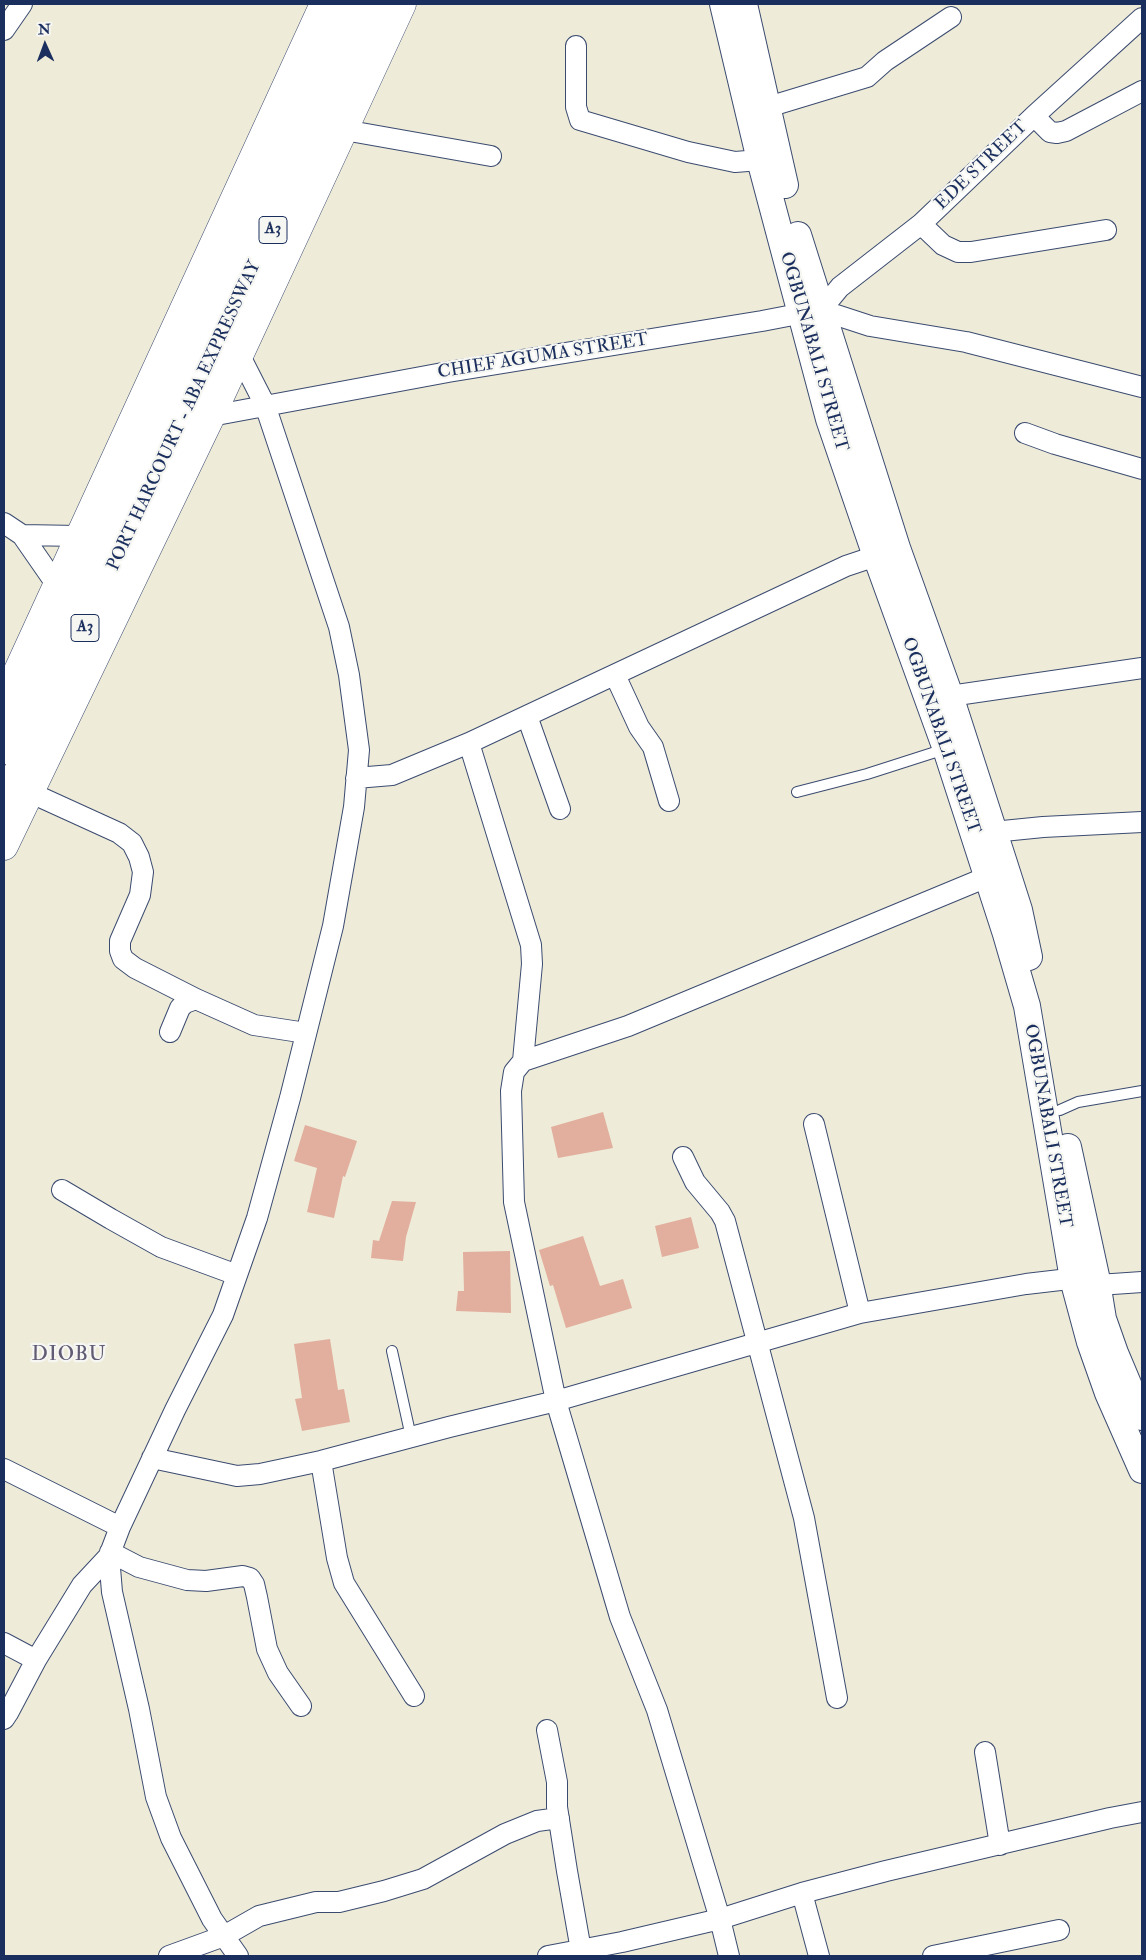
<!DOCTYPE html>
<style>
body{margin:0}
#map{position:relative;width:1146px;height:1960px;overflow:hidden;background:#eeebd8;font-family:"IM FELL Double Pica",serif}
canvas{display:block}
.frame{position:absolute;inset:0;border:5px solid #1b2f5e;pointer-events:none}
.north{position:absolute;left:20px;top:20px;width:50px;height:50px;-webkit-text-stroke:4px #f6f6f2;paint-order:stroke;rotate:358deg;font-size:14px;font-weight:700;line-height:20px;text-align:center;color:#1b2f5e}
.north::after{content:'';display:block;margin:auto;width:18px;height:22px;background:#1b2f5e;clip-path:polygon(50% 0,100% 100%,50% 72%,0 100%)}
</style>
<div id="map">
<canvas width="1146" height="1960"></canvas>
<div class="frame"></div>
<div class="north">N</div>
</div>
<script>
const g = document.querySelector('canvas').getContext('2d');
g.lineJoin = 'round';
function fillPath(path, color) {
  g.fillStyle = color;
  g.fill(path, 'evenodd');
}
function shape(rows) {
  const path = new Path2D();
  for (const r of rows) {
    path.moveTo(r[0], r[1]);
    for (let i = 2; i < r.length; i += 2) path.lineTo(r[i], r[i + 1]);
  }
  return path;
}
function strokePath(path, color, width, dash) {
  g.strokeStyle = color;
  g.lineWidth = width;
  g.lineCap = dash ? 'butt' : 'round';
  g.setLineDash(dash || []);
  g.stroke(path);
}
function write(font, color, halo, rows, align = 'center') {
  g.font = font + ' "IM FELL Double Pica",serif';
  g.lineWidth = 4.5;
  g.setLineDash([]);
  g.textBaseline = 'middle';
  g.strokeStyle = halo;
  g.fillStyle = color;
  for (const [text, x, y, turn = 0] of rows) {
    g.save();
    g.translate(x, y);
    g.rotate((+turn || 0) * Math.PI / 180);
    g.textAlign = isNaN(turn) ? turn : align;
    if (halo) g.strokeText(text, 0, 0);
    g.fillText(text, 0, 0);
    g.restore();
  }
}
const building = shape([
 [603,1112,613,1148,558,1158,551,1127],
 [305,1125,357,1141,345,1177,343,1176,334,1218,307,1212,317,1168,294,1161],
 [392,1201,416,1202,406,1237,403,1261,371,1258,373,1240,379,1241],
 [691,1217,699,1248,662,1257,655,1226],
 [583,1236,600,1286,623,1279,632,1308,566,1328,553,1285,550,1286,539,1250],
 [510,1251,511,1313,456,1311,458,1291,464,1291,463,1252],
 [330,1339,338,1390,344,1389,350,1422,302,1431,295,1399,302,1398,294,1344]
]);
const service = shape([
 [797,792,867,774,945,749],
 [1060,1110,1078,1102,1142,1091],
 [392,1351,411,1437]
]);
const minor = shape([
 [4,30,22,4],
 [576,46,576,107,580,120,688,152,735,162,760,160],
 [768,107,867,77,885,61,951,17],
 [1034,116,1050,132,1057,133,1066,131,1142,91],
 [344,130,491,156],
 [921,224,943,245,958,252,971,252,1106,230],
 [821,310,840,287,921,224,1034,116,1142,18],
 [821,310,870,326,966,342,1142,387],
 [211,416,448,372,762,321,814,311],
 [1025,433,1055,444,1142,469],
 [4,523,22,535,56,584],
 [22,535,78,536],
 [615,675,639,727,653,747,669,801],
 [950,696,1142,668],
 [527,716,560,809],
 [469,743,531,945,532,964,523,1061],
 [356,778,392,775,469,743,846,566,876,556],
 [29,792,119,833,132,843,139,857,143,872,140,895,120,941,120,951,123,959,135,968,196,999],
 [993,832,1043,827,1142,822],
 [170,1032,180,1008,185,1003,196,999,254,1025,306,1033],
 [814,1124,860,1313],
 [683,1157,695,1182,720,1212,725,1221,804,1518,837,1698],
 [62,1190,111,1219,161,1247,237,1275],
 [1098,1285,1142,1282],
 [152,1458,237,1476,260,1474,321,1461,449,1427,556,1401,860,1313,1026,1284,1086,1277],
 [321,1461,337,1558,344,1583,414,1696],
 [4,1469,120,1527],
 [110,1552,139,1567,187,1580,206,1581,243,1576,250,1578,254,1584,257,1597,267,1649,278,1673,301,1706],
 [109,1556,112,1592,139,1709,156,1797,171,1838,212,1919,238,1956],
 [4,1643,36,1660],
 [4,1719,8,1713,36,1660,82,1585,109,1556,120,1527,175,1410,223,1315,257,1218,290,1098,333,926,354,807,359,750,349,675,339,627,265,405,239,354],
 [547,1730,557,1782,557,1807,567,1871,582,1956],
 [985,1752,1000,1845],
 [802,1893,819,1956],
 [169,1956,224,1936,259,1916,316,1902,339,1902,384,1891,423,1879,505,1834,537,1821,559,1818],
 [548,1956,622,1942,720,1919,802,1893,886,1871,1110,1818,1142,1812],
 [729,1956,720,1919,657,1710,620,1617,556,1401,514,1202,511,1091,514,1072,523,1061,628,1026,987,877],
 [933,1956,1059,1930]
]);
const tertiary = shape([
 [723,4,760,160,829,419,876,556,946,749,1006,934,1027,1006,1073,1279,1090,1342,1108,1393,1142,1470],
 [744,4,785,185],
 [798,235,897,548,950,696,1004,863,1019,910,1029,957],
 [1068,1147,1096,1276,1103,1319,1115,1353,1142,1417]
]);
const primary = shape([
 [4,701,324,4],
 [4,846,211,416,402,4]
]);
const trunk = shape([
 [4,750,353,4],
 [4,801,287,200,377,4]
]);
const shields = [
 [273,230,28],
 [85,628,28]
];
const shieldNames = [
 ["A3",273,230],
 ["A3",85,628]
];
const streetNames = [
 ["EDE STREET",982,166,-44],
 ["OGBUNABALI STREET",813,352,74],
 ["CHIEF AGUMA STREET",543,357,-9],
 ["PORT HARCOURT - ABA EXPRESSWAY",185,416,-65],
 ["OGBUNABALI STREET",940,736,71],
 ["OGBUNABALI STREET",1047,1126,80]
];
const quarterNames = [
 ["DIOBU",69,1356]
];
fillPath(building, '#e2ae9d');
strokePath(service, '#3b4b70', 12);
strokePath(minor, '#3b4b70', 22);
strokePath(tertiary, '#3b4b70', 28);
strokePath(primary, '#3b4b70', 29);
strokePath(trunk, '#3b4b70', 29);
strokePath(service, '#fff', 10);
strokePath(minor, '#fff', 20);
strokePath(tertiary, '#fff', 26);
strokePath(primary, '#fff', 28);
strokePath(trunk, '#fff', 28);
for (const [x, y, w] of shields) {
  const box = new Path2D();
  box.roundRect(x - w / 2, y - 13.5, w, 27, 4);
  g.fillStyle = '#f6f6f2';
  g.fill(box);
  strokePath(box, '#1b2f5e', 1);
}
write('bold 16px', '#1b2f5e', null, shieldNames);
write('18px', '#1b2f5e', '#f6f6f2', streetNames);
g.letterSpacing = '1px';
write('20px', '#615b74', '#f6f6f2', quarterNames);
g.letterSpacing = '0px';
</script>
